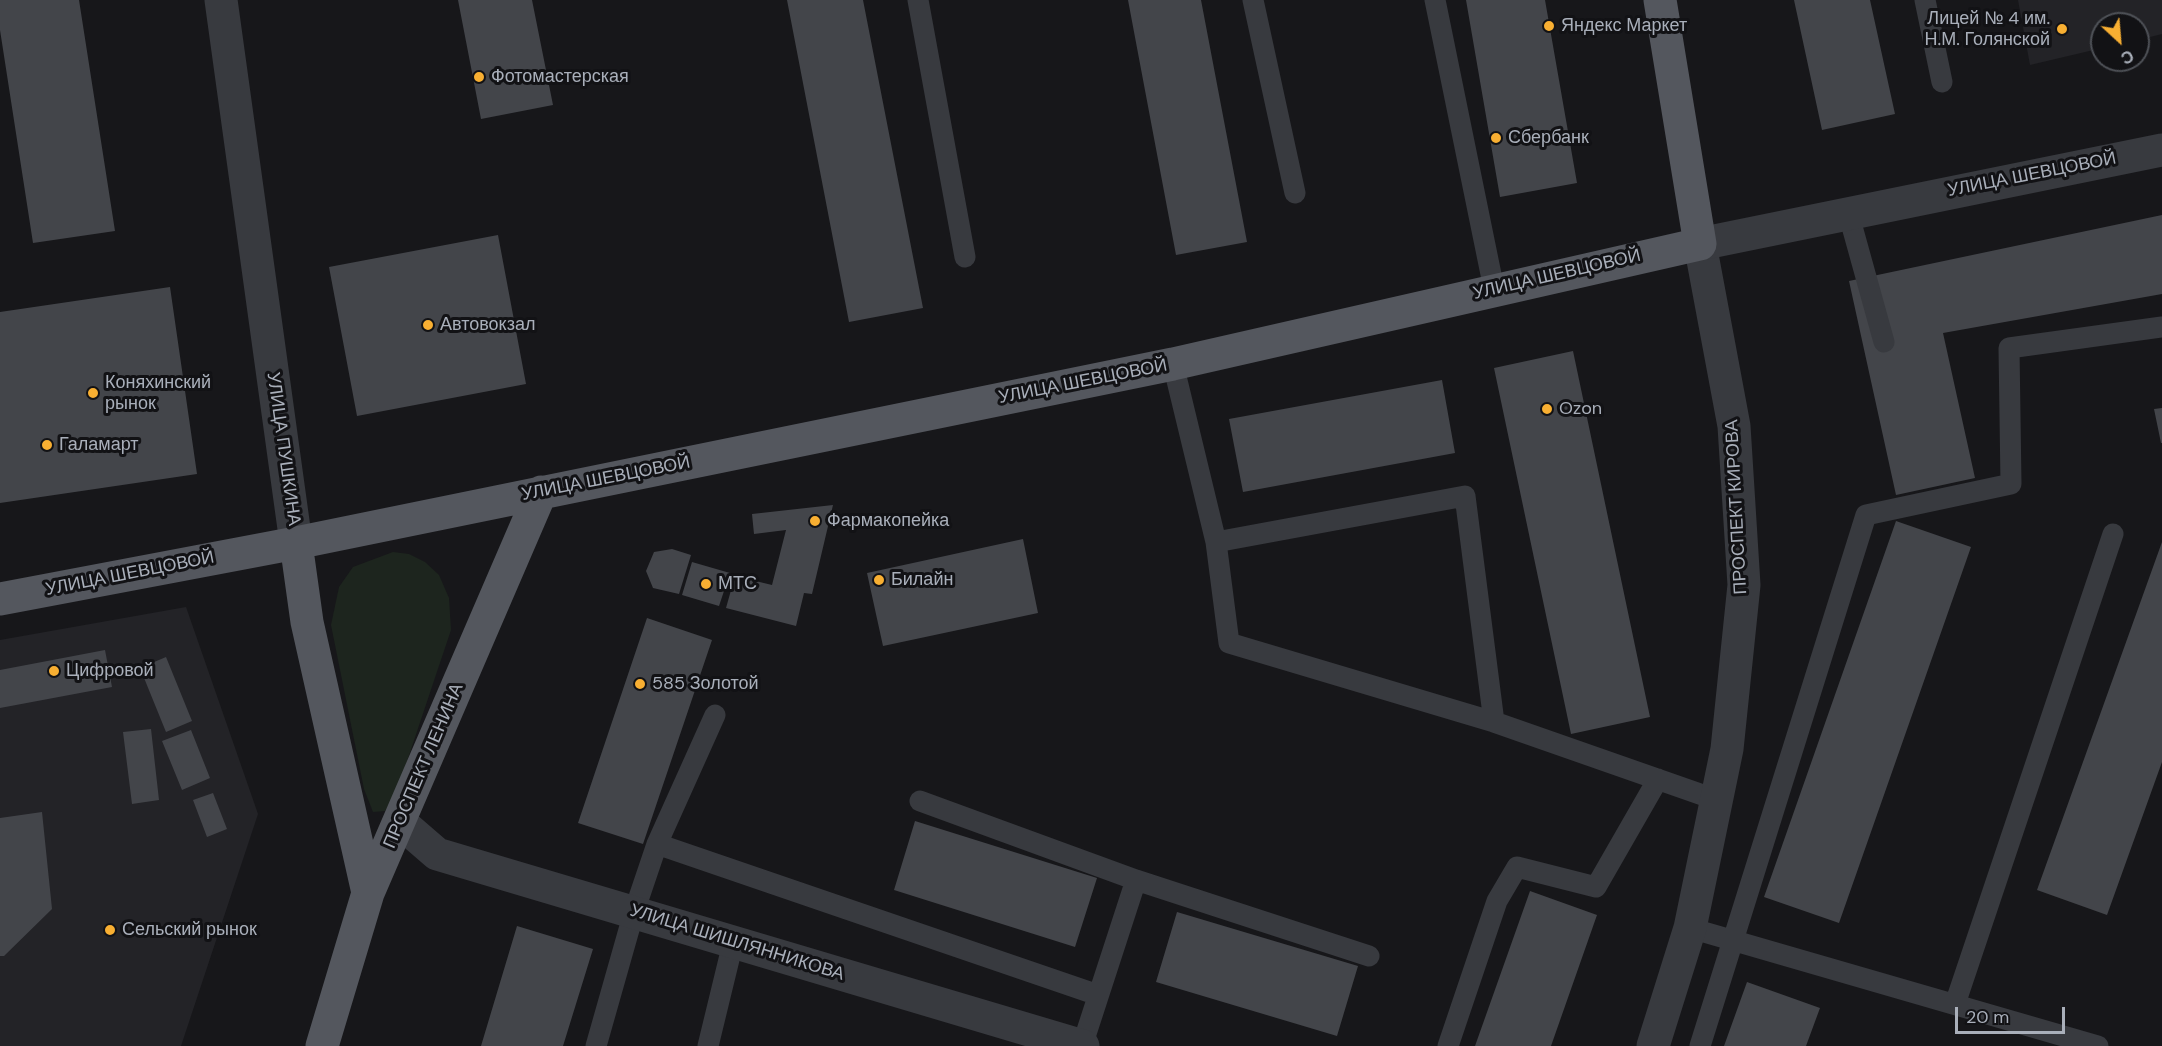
<!DOCTYPE html>
<meta charset="utf-8">
<style>
body{margin:0}
#map{position:relative;width:2162px;height:1046px;overflow:hidden;background:#17171a;font-family:"DM Sans",sans-serif}
canvas{display:block}
.north{position:absolute;left:2090px;top:12px;width:60px;height:60px;box-sizing:border-box;background:#121215;border:2px solid #4e5157;border-radius:50%;rotate:154deg;font-size:16px;font-weight:700;line-height:24px;text-align:center;color:#a9afba}
.north::after{content:'';display:block;margin:auto;width:21px;height:27px;background:#f8af32;clip-path:polygon(50% 0,100% 100%,50% 72%,0 100%)}
.scale{position:absolute;left:1955px;top:1007px;width:110px;height:27px;box-sizing:border-box;border:3px solid #a9afba;border-top:0;padding-left:8px;font-size:18px;line-height:21px;white-space:nowrap;color:#a9afba;-webkit-text-stroke:4px #121215;paint-order:stroke}
</style>
<div id="map">
<canvas width="2162" height="1046"></canvas>
<div class="north">С</div>
<div class="scale">20 m</div>
</div>
<script>
const g = document.querySelector('canvas').getContext('2d');
g.lineJoin = 'round';
function fillPath(path, color) {
  g.fillStyle = color;
  g.fill(path, 'evenodd');
}
function shape(rows) {
  const path = new Path2D();
  for (const r of rows) {
    path.moveTo(r[0], r[1]);
    for (let i = 2; i < r.length; i += 2) path.lineTo(r[i], r[i + 1]);
  }
  return path;
}
function strokePath(path, color, width, dash) {
  g.strokeStyle = color;
  g.lineWidth = width;
  g.lineCap = dash ? 'butt' : 'round';
  g.setLineDash(dash || []);
  g.stroke(path);
}
function write(font, color, halo, rows, align = 'center') {
  g.font = font + ' "DM Sans",sans-serif';
  g.lineWidth = 6;
  g.setLineDash([]);
  g.textBaseline = 'middle';
  g.strokeStyle = halo;
  g.fillStyle = color;
  for (const [text, x, y, turn = 0] of rows) {
    g.save();
    g.translate(x, y);
    g.rotate((+turn || 0) * Math.PI / 180);
    g.textAlign = isNaN(turn) ? turn : align;
    if (halo) g.strokeText(text, 0, 0);
    g.fillText(text, 0, 0);
    g.restore();
  }
}
const built = shape([
 [2018,0,2162,0,2162,34,2138,40,2138,24,2102,24,2102,48,2030,65],
 [186,607,258,814,181,1046,0,1046,0,640]
]);
const green = shape([
 [393,552,409,554,425,562,439,575,449,598,451,630,396,794,385,811,373,812,364,789,331,625,339,587,353,567]
]);
const building = shape([
 [0,0,79,0,115,231,33,243,0,30],
 [458,0,532,0,553,105,481,119],
 [787,0,863,0,923,308,849,322],
 [1128,0,1201,0,1247,242,1176,255],
 [1466,0,1545,0,1577,183,1500,197],
 [1794,0,1870,0,1895,114,1822,130],
 [2162,215,2162,294,1943,333,1975,478,1896,495,1849,281],
 [498,235,526,384,357,416,329,267],
 [170,287,197,474,0,503,0,312],
 [1573,351,1650,717,1571,734,1494,368],
 [1442,380,1455,453,1243,492,1229,419],
 [2162,408,2162,443,2161,443,2154,409],
 [833,505,812,594,804,593,796,626,726,608,735,576,772,585,786,530,754,534,752,514],
 [1896,521,1971,547,1839,923,1764,897],
 [1023,539,1038,613,883,646,867,573],
 [2162,542,2162,762,2107,915,2037,890],
 [672,549,691,555,679,594,653,588,646,571,654,552],
 [692,562,730,573,719,606,682,595],
 [647,618,712,640,643,844,578,823],
 [105,650,112,687,0,708,0,670],
 [166,657,192,721,166,732,140,668],
 [151,729,159,800,132,804,123,732],
 [191,730,210,778,182,790,162,741],
 [213,793,227,829,207,837,193,800],
 [42,812,52,909,4,956,0,956,0,818],
 [915,821,1097,878,1075,947,894,890],
 [1530,891,1597,915,1551,1046,1475,1046],
 [1177,912,1358,966,1337,1036,1156,982],
 [517,926,593,949,563,1046,481,1046],
 [1747,982,1820,1008,1806,1046,1724,1046]
]);
const service = shape([
 [918,0,965,257],
 [1253,0,1295,193],
 [1435,0,1494,289],
 [1925,0,1942,82],
 [1848,212,1884,342],
 [1173,364,1216,542,1229,643,1494,722,1717,800],
 [1216,542,1465,496,1494,722],
 [920,801,1136,880],
 [657,844,1098,995],
 [1690,928,2098,1046],
 [1955,1004,2113,534],
 [596,1046,634,912,657,844,715,715],
 [708,1046,733,943],
 [1082,1046,1136,880,1369,956],
 [1448,1046,1497,901,1517,867,1596,887,1658,779],
 [1700,1046,1866,515,2011,484,2009,348,2162,327]
]);
const minor = shape([
 [400,822,437,854,1083,1046],
 [1653,1046,1690,928,1727,749,1744,585,1734,426,1700,244]
]);
const tertiary = shape([
 [221,0,296,543],
 [1700,244,2162,150]
]);
const primary = shape([
 [296,543,307,622,368,893],
 [0,599,296,543,1173,364,1700,244,1660,0],
 [322,1046,368,893,541,492]
]);
const markers = [
 [1549,26,6,"#f8af32"],
 [2062,29,6,"#f8af32"],
 [479,77,6,"#f8af32"],
 [1496,138,6,"#f8af32"],
 [428,325,6,"#f8af32"],
 [93,393,6,"#f8af32"],
 [1547,409,6,"#f8af32"],
 [47,445,6,"#f8af32"],
 [815,521,6,"#f8af32"],
 [879,580,6,"#f8af32"],
 [706,584,6,"#f8af32"],
 [54,671,6,"#f8af32"],
 [640,684,6,"#f8af32"],
 [110,930,6,"#f8af32"]
];
const poiNames = [
 ["Лицей № 4 им.",2050,19,"right"],
 ["Н.М. Голянской",2050,40,"right"],
 ["Яндекс Маркет",1561,26],
 ["Фотомастерская",491,77],
 ["Сбербанк",1508,138],
 ["Автовокзал",440,325],
 ["Коняхинский",105,383],
 ["рынок",105,404],
 ["Ozon",1559,409],
 ["Галамарт",59,445],
 ["Фармакопейка",827,521],
 ["Билайн",891,580],
 ["МТС",718,584],
 ["Цифровой",66,671],
 ["585 Золотой",652,684],
 ["Сельский рынок",122,930]
];
const streetNames = [
 ["УЛИЦА ШЕВЦОВОЙ",2032,175,-11],
 ["УЛИЦА ШЕВЦОВОЙ",1557,275,-13],
 ["УЛИЦА ШЕВЦОВОЙ",1083,382,-11],
 ["УЛИЦА ПУШКИНА",283,449,82],
 ["УЛИЦА ШЕВЦОВОЙ",606,479,-11],
 ["ПРОСПЕКТ КИРОВА",1737,507,-93],
 ["УЛИЦА ШЕВЦОВОЙ",130,574,-11],
 ["ПРОСПЕКТ ЛЕНИНА",424,766,-67],
 ["УЛИЦА ШИШЛЯННИКОВА",737,943,17]
];
fillPath(built, '#232327');
fillPath(green, '#1d251e');
fillPath(building, '#43454a');
strokePath(service, '#383a3f', 21);
strokePath(minor, '#383a3f', 33);
strokePath(tertiary, '#383a3f', 33);
strokePath(primary, '#54575e', 33);
for (const [x, y, r, color] of markers) {
  const dot = new Path2D();
  dot.arc(x, y, r, 0, 2 * Math.PI);
  g.fillStyle = color;
  g.fill(dot);
  strokePath(dot, '#121215', 2);
}
write('18px', '#a9afba', '#121215', poiNames, 'left');
write('18px', '#a9afba', '#121215', streetNames);
</script>
